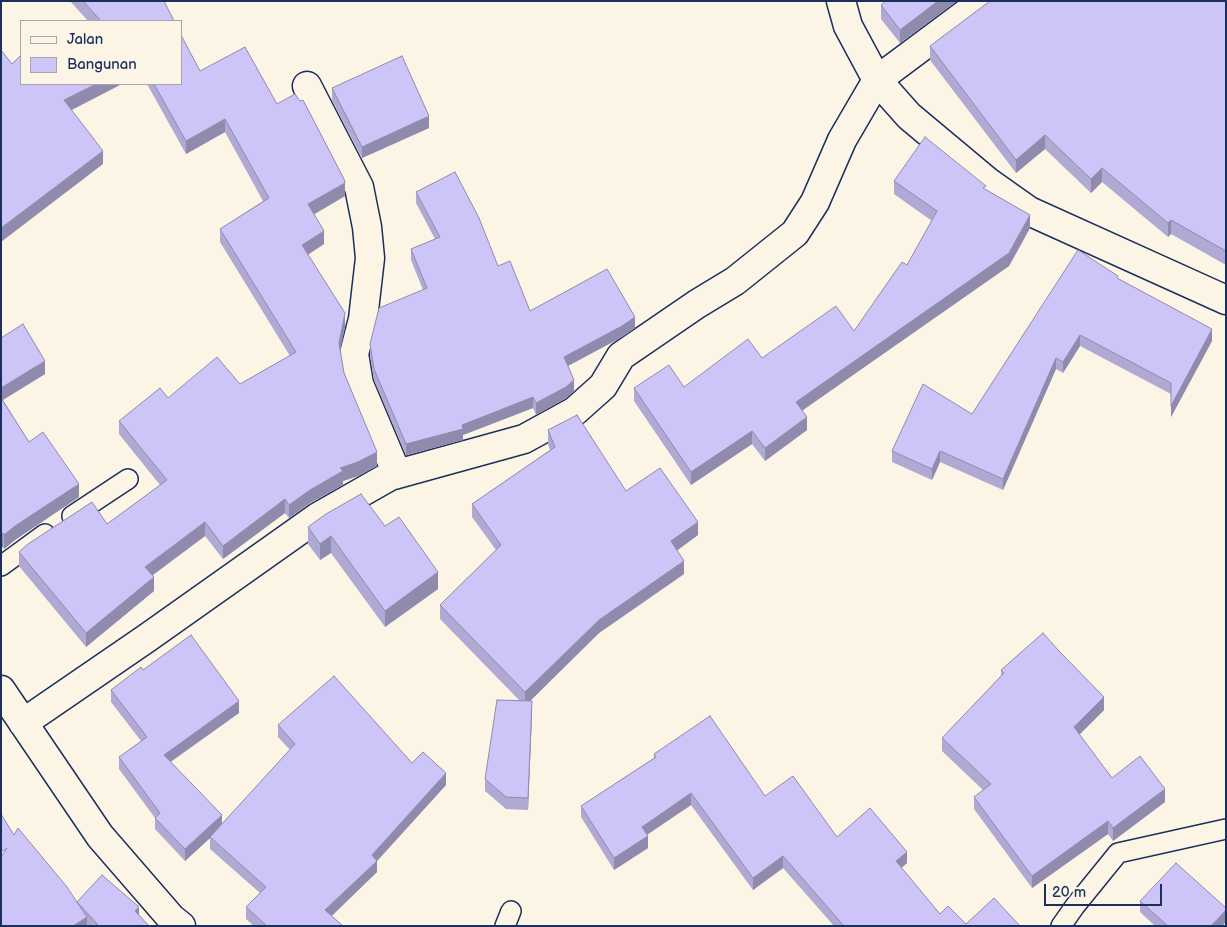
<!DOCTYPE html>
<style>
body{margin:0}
#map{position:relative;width:1227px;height:927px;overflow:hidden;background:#fcf5e5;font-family:"Balsamiq Sans",sans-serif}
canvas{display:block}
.frame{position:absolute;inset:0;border:2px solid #1b2f5e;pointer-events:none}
.legend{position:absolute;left:20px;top:20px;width:162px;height:65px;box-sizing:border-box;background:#fcf5e5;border:1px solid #a2a6af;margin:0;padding:6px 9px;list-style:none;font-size:15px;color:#1b2f5e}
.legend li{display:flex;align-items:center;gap:10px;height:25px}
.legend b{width:25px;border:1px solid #a2a6af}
.scale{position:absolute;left:1044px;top:884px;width:118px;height:22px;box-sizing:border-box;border:2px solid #1b2f5e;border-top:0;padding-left:6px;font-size:15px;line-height:18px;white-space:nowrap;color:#1b2f5e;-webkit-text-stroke:4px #fcf5e5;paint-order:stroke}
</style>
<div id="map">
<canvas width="1227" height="927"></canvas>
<div class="frame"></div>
<ul class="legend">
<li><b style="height:6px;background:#fcf5e5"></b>Jalan</li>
<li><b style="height:14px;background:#cdc5f7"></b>Bangunan</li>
</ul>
<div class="scale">20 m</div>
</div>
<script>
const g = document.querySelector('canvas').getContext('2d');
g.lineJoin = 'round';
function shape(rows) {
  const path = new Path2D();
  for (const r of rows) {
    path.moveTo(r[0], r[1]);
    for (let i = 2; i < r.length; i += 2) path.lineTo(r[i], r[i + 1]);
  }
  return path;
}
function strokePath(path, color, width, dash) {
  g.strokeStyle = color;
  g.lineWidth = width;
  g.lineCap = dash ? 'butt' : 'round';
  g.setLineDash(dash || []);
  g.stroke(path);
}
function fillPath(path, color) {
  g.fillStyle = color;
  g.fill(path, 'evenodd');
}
const lane = shape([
 [72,516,128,479],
 [1,566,45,534],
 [505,926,511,911],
 [1061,926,1075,906,1118,853,1226,829]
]);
const street = shape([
 [841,1,848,26,877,80,909,116,988,182,1029,211,1226,300],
 [307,86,359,187,367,227,370,258,363,319,354,354,359,384,397,474],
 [1,690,100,836,171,918,181,926],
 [23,723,147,638,318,517,390,476,524,439,575,411,603,386,621,356,697,304,735,281,795,233,815,202,842,140,877,80,983,1]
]);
const wall = shape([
 [70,1,164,1,174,21,88,21],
 [957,1,900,43,881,19,881,5],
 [1226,1,1226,265,1171,234,1168,237,1102,182,1091,193,1045,149,1016,173,930,60,930,46],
 [200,71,277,104,345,196,314,214,324,244,308,255,345,327,340,350,344,373,377,466,358,476,343,481,343,485,310,503,289,518,285,513,223,559,205,536,152,575,154,591,86,647,19,566,19,552,107,524,160,485,119,434,119,421,168,398,240,384,290,356,220,242,220,229,263,201,225,132,186,154,147,84,181,84],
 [332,88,429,128,362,158,332,100],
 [894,181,986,190,1030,228,1009,266,802,410,807,430,765,461,752,444,691,485,634,401,634,388,684,387,762,358,854,331,907,265,932,221,894,194],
 [416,192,498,266,530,311,635,328,622,337,568,366,574,391,566,398,536,415,533,408,463,435,463,440,406,455,374,380,370,355,370,344,423,290,411,260,411,249,435,239,416,203],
 [1118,279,1212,341,1171,417,1171,394,1080,346,1063,373,1056,369,1003,490,940,462,932,480,892,462,892,451,972,414],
 [1,338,45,374,3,400,29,442,79,497,15,540,4,549,3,547,1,548],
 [548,430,626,491,698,535,677,550,684,574,599,633,530,701,532,713,528,810,506,809,485,791,485,779,520,701,440,619,440,605,496,550,472,517,472,504,550,450,548,444],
 [385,526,438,589,385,627,331,553,320,560,308,544,308,527],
 [143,670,239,713,171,762,222,824,290,750,278,737,278,725,412,763,446,785,377,861,377,872,332,916,343,926,254,926,246,919,246,907,260,893,210,849,210,838,185,861,155,829,155,818,119,769,119,757,141,741,111,702,111,690],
 [1001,670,1104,710,1079,735,1112,778,1165,802,1113,841,1108,834,1032,888,974,809,974,797,983,790,942,751,942,738,1001,676],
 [654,754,765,796,837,837,907,863,901,868,940,914,966,924,1020,926,834,926,783,868,753,890,691,805,647,835,648,848,614,870,581,817,581,806,654,758],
 [14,835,77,903,139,915,149,926,88,926,87,924,87,926],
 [1140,901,1226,922,1222,926,1155,926,1140,912]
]);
const shadedWall = shape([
 [938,1,957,1,900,43,900,30],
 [96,84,122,84,64,114,64,100],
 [429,116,429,128,362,158,362,147],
 [225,119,225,132,186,154,186,141],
 [1045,135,1045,149,1016,173,1016,160],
 [103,151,103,164,1,242,1,228],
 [1102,168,1102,182,1091,193,1091,179],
 [345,183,345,196,308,218,308,204],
 [1030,215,1030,228,1009,266,796,415,796,402],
 [1171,220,1171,234,1168,237,1168,223],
 [324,231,324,244,302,258,302,245],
 [345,313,345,327,339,356,339,343],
 [635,317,635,328,622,337,564,368,564,357],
 [1212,329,1212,341,1171,417,1171,406],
 [1080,335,1080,346,1063,373,1063,362],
 [1056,358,1056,369,1003,490,1003,479],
 [45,361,45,374,1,401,1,388],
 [574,380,574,391,566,398,536,415,536,403],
 [533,397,533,408,463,435,463,440,406,455,406,444,462,425],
 [807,417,807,430,765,461,765,448],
 [752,431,752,444,691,485,691,472],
 [940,451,940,462,932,480,932,469],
 [377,452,377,466,358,476,343,481,343,485,310,503,289,518,289,505,340,468],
 [79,484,79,497,15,540,4,549,4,535,15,526],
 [285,499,285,513,223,559,223,546],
 [205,522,205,536,145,581,145,567],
 [698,522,698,535,671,555,671,541],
 [3,533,3,547,1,548,1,534],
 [331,536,331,553,320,560,320,544],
 [684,561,684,574,599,633,525,706,525,692,599,620],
 [438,572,438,589,385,627,385,611],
 [154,577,154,591,86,647,86,633],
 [1104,697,1104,710,1074,740,1074,727],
 [239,701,239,713,164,766,164,755],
 [532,701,532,713,528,810,528,798],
 [446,773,446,785,377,861,377,872,325,922,325,910,372,855],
 [1165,789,1165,802,1113,841,1113,828],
 [691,793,691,805,642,838,642,827],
 [222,815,222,827,185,861,185,849],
 [1108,821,1108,834,1032,888,1032,876],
 [648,836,648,848,614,870,614,858],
 [907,852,907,863,896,873,896,861],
 [783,856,783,868,753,890,753,878],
 [139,907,139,919,135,911],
 [1226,910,1226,922,1222,926,1211,926],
 [87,917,87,926,73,926]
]);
const building = shape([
 [83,1,164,1,174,21,101,21,83,1],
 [886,1,938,1,900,30,881,5,886,1],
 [990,1,1226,1,1226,251,1171,220,1168,223,1102,168,1091,179,1045,135,1016,160,930,46,990,1],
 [181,35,200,71,245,47,277,104,295,94,300,101,303,100,344,179,345,183,308,204,324,231,302,245,345,313,339,343,344,373,377,452,358,462,340,468,343,471,310,490,289,505,285,499,223,546,205,522,145,567,154,577,86,633,19,552,28,544,92,502,107,524,167,480,119,421,160,388,168,398,217,357,240,384,296,352,220,229,269,198,225,119,186,141,154,84,181,84,181,35],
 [1,50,12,64,21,55,21,84,96,84,64,100,103,151,1,228,1,50],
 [402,56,429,116,362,147,332,88,402,56],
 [925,137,986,186,983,188,1030,215,1009,253,796,402,807,417,765,448,752,431,691,472,634,388,669,365,684,387,748,339,762,358,836,306,854,331,902,262,907,265,937,211,894,181,925,137],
 [455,172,479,218,498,266,510,261,530,311,607,269,635,317,622,326,564,357,574,380,566,387,536,403,533,397,462,425,463,429,406,444,374,369,370,344,379,308,427,288,411,249,440,237,416,192,455,172],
 [1078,250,1118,276,1117,278,1212,329,1171,406,1171,383,1080,335,1063,362,1056,358,1003,479,940,451,932,469,892,451,923,384,972,414,1078,250],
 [23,324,45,361,1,388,1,338,23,324],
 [1,398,29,442,43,432,79,484,15,526,4,535,3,533,1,534,1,398],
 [577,415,626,491,660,468,698,522,671,541,684,561,599,620,525,692,440,605,501,545,472,504,555,447,548,430,577,415],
 [361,494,385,526,399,517,438,572,385,611,331,536,320,544,308,527,326,514,361,494],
 [1043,633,1059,651,1104,697,1074,727,1112,778,1140,756,1165,789,1113,828,1108,821,1032,876,974,797,991,784,942,738,1004,673,1001,670,1043,633],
 [191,635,239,701,164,755,222,815,185,849,155,818,160,813,119,757,147,737,111,690,141,667,143,670,191,635],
 [334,676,412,763,423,752,446,773,372,855,377,861,325,910,343,926,267,926,246,907,266,887,210,837,295,744,278,725,334,676],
 [497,700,532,701,528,798,506,797,485,779,497,700],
 [710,716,765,796,793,776,837,837,870,808,907,852,896,861,940,914,948,906,966,924,994,898,1020,926,844,926,783,856,753,878,691,793,642,827,648,836,614,858,581,806,656,757,654,754,710,716],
 [1,814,14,835,18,828,67,887,87,917,73,926,1,926,1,857,7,848,1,852,1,814],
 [1176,863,1226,908,1226,910,1211,926,1168,926,1140,901,1176,863],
 [102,875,139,907,135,911,149,926,99,926,77,902,102,875]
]);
strokePath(lane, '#1b2f5e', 22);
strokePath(street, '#1b2f5e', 31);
strokePath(lane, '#fcf5e5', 19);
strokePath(street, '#fcf5e5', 28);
fillPath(wall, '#b0a9d4');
fillPath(shadedWall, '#908aad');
fillPath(building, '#cdc5f7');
strokePath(building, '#908aad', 1);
</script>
